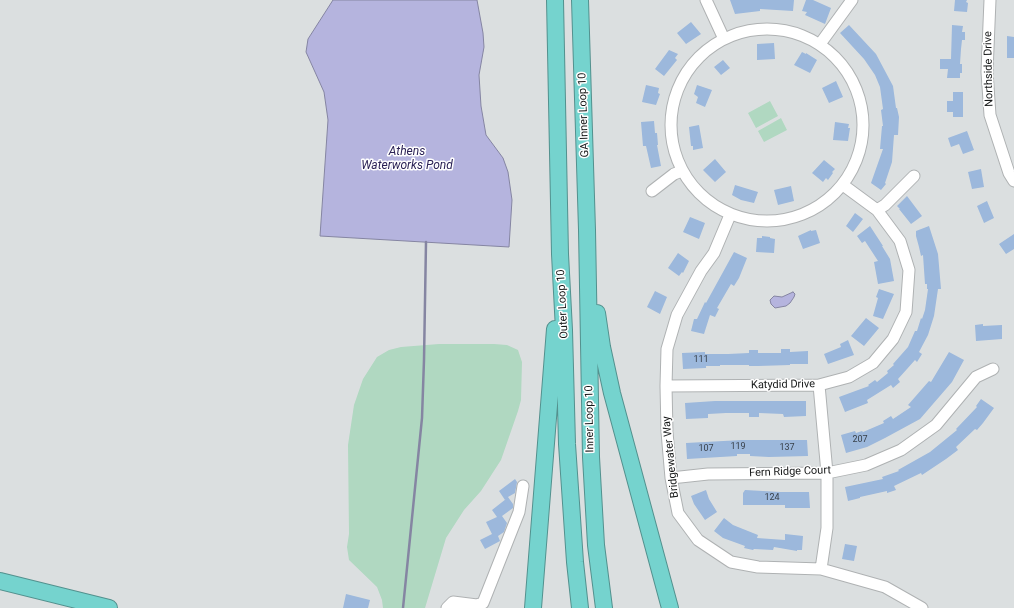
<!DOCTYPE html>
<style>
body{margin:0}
canvas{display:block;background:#dbdfe0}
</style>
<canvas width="1014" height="608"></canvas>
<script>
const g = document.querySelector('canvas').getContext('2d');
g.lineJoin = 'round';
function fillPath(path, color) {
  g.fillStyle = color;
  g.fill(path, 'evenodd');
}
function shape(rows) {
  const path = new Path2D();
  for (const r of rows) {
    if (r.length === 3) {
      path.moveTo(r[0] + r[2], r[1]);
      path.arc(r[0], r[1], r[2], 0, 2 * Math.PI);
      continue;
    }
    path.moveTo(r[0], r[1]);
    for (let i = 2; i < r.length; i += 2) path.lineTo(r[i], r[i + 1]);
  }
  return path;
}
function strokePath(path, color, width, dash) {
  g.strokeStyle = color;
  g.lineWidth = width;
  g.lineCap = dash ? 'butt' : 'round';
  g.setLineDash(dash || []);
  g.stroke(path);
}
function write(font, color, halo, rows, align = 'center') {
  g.font = font + ' Roboto,sans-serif';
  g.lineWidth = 3;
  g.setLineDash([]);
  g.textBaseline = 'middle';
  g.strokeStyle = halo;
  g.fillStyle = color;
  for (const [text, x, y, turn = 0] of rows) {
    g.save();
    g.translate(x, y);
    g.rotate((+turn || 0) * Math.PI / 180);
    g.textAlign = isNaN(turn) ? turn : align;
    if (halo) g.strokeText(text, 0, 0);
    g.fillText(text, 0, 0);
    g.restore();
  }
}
const green = shape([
 [770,101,778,116,756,128,748,113],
 [781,118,787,130,764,142,758,131],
 [439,344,494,344,507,345,518,350,522,362,521,400,518,411,501,460,481,491,464,510,446,538,425,608,383,608,382,600,377,587,349,560,347,547,349,534,348,445,354,405,363,379,377,357,389,350,401,347]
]);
const water = shape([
 [333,0,477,0,483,33,484,47,479,75,481,106,486,135,503,158,508,172,512,200,509,247,320,236,328,120,324,92,306,52,308,39,333,0],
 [793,292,795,294,794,297,790,303,786,306,775,308,771,304,770,300,774,296,782,297,793,292]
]);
const stream = shape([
 [403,608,422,418,424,360,426,242]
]);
const building = shape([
 [730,0,794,0,793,11,760,9,760,11,735,14],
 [806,0,813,0,831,8,825,24,805,15,807,12,802,11],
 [955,0,967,0,966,2,968,3,967,12,954,11],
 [691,22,701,34,686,44,677,33],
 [849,25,876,54,893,86,896,108,897,108,899,117,898,135,894,135,892,162,885,183,886,184,881,190,871,183,883,149,880,149,882,126,883,126,881,110,883,109,880,87,875,75,864,59,840,33],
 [952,25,963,26,962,32,965,32,965,40,962,40,961,49,960,64,962,64,962,73,960,73,960,78,947,78,948,69,940,69,940,59,951,59],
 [1007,36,1014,37,1014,58,1007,58],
 [774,43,775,59,757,60,757,44],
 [669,50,678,54,675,58,677,60,664,76,655,69],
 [802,52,806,54,806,53,817,60,810,73,794,65],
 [723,60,730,68,721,75,714,67],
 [836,81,843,97,829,103,822,88],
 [646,85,659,88,658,93,660,94,656,105,642,102],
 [697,85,712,90,705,107,696,103,698,97,694,94],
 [953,92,963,92,963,117,953,117,953,112,947,112,947,101,953,101],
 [654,121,655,133,657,133,658,145,657,145,661,166,651,168,646,146,643,146,641,122],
 [835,122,849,124,848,128,850,128,848,141,833,140],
 [699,125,703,148,693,150,693,146,691,146,689,127],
 [967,131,974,150,963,154,959,144,951,147,948,138],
 [715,159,726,172,715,182,703,170],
 [824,160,835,169,832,172,833,173,828,180,826,178,823,182,812,173],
 [981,169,984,187,972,189,968,172],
 [735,185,758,192,754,203,741,200,732,195],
 [791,186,794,201,778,205,774,190],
 [907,196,922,216,911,224,899,209,900,209,897,206],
 [987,201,994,218,984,223,977,206],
 [855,213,863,219,853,232,846,226],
 [690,217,705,223,699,239,683,232],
 [870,226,883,246,882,246,890,259,894,281,878,284,874,262,878,261,865,241,862,243,857,236],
 [929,226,938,254,941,289,938,289,934,316,928,335,919,352,922,354,917,362,915,360,907,369,898,379,900,382,893,388,891,385,867,400,868,403,845,412,839,397,869,386,868,385,875,380,877,382,888,373,887,371,894,365,893,364,908,347,915,331,917,331,921,318,922,319,925,310,928,289,927,289,927,284,925,284,923,255,921,256,919,247,916,236,916,231],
 [811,230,811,231,816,230,820,243,803,249,798,236],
 [1014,234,1014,249,1006,254,999,244],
 [762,236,770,237,770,238,775,239,774,253,756,252,757,238,762,238],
 [734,252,747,258,739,278,734,286,731,284,717,308,719,309,715,317,710,315,704,334,691,331,694,319,697,319,705,302,706,303],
 [678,253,689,261,683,273,682,272,679,276,668,268],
 [879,289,894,294,883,319,873,316,878,298,876,297],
 [655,291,667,297,660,314,647,307],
 [866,318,879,328,864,346,851,336],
 [983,324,983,326,1002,325,1002,339,976,341,975,325],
 [848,340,854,355,828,364,824,354,841,347,840,344],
 [781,349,790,349,790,352,808,351,808,364,790,364,790,365,758,366,749,366,749,365,720,365,720,366,706,366,706,368,683,369,682,353,705,352,705,354,728,354,749,353,749,350,758,350,758,353,781,353],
 [949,352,964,360,952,382,920,419,885,438,867,447,846,453,841,435,855,431,856,433,862,431,863,432,884,423,883,421,891,416,893,419,911,407,908,405,929,381,931,382],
 [981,399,994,408,983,423,977,430,975,429,956,447,958,450,946,459,922,475,921,473,894,486,896,490,887,493,887,491,860,497,860,498,848,501,845,487,883,479,882,477,899,471,898,470,930,452,957,430,956,429,977,407,976,406],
 [715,401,806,401,806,416,784,417,783,414,759,413,759,417,749,417,749,413,726,413,708,414,708,418,686,419,685,403],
 [742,440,807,440,808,456,769,457,750,456,750,454,737,454,737,456,687,459,686,443],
 [515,479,517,482,515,493,508,497,513,504,513,508,502,516,507,523,504,532,498,536,500,541,485,549,480,540,492,534,486,522,497,517,492,510,506,499,505,500,499,491],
 [706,490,709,499,717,512,705,520,694,504,691,496],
 [745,490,781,492,809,492,810,508,785,508,785,505,743,505,743,493],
 [724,518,733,525,758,535,757,538,785,540,785,534,803,536,802,550,797,550,797,551,774,547,773,550,754,549,753,550,744,548,745,546,723,538,714,531],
 [845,544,857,546,854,561,842,559],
 [346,594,370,600,368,608,343,608]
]);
const minor = shape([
 [706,0,724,39],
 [990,0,987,72,990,115,1009,173,1014,181],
 [767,125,96],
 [820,44,852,0],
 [652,191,674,174,682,171],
 [877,210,885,205,914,176],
 [730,215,714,253,701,271,677,315,667,349,666,386,667,432,671,478,678,513,698,540,731,562,758,567,821,569,885,587,922,608],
 [819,385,827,473,827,528,821,569],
 [666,386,819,385,849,377,873,363,893,339,906,312,909,270,900,241,877,210,843,185],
 [671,478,708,474,827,473,866,465,901,450,936,425,976,377,993,369],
 [447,608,453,602,477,605,483,603,519,512,523,486]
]);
const highway = shape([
 [555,0,560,254,564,330,567,444,575,562,580,608],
 [580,0,587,230,591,457,596,545,604,608],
 [597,313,602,347,612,393,670,608],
 [0,581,109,608],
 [533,608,555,329]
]);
const numberNames = [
 ["111",701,360],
 ["207",860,440],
 ["119",738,447],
 ["137",787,448],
 ["107",706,449],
 ["124",772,498]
];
const streetNames = [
 ["Northside Drive",989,69,-91],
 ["GA Inner Loop 10",584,115,-92],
 ["Outer Loop 10",563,304,-93],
 ["Katydid Drive",783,385,-1],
 ["Inner Loop 10",590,419,-91],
 ["Bridgewater Way",671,457,-96],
 ["Fern Ridge Court",790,472,-2]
];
const waterNames = [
 ["Athens",407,152],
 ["Waterworks Pond",407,166]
];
fillPath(green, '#b0d8c1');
fillPath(water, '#b5b4de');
strokePath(water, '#8585a2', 1);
strokePath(stream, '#8585a2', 2.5);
fillPath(building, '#9cb8dc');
strokePath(minor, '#afb2b3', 13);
strokePath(highway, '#53918e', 18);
strokePath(minor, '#fff', 11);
strokePath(highway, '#75d3ce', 16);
write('9px', '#373f48', null, numberNames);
write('11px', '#151717', '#fff', streetNames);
write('italic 12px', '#2a2155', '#fff', waterNames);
</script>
